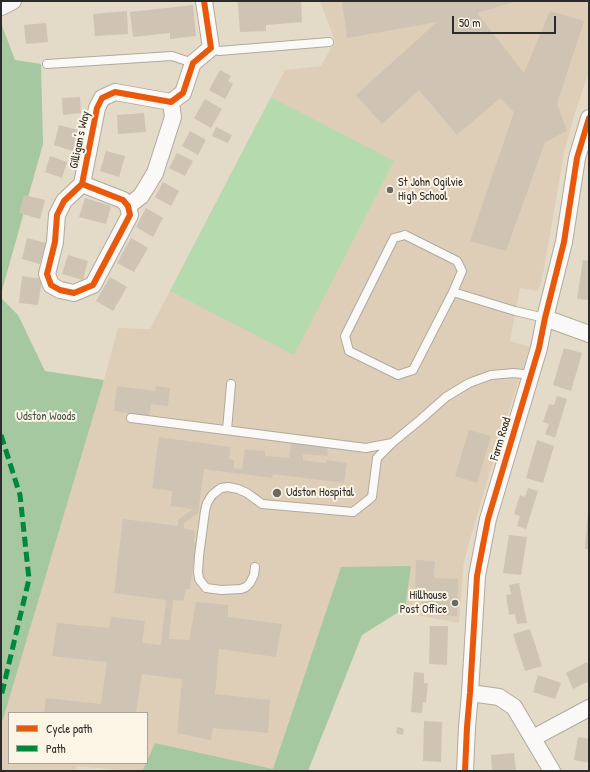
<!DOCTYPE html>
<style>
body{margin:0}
#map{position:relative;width:590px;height:772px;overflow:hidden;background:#e4dac8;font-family:"Patrick Hand",sans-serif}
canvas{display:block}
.frame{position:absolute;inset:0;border:2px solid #2b2b2b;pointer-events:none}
.legend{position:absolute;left:8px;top:712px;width:140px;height:52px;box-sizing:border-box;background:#fcf5e5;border:1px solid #a8a49b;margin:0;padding:5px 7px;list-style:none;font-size:12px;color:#2b2b2b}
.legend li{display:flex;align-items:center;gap:8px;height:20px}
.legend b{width:20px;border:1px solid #a8a49b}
.scale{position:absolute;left:452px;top:16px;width:104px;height:18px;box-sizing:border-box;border:2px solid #2b2b2b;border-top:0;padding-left:5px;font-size:12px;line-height:14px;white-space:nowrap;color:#2b2b2b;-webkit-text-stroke:3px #fcf5e5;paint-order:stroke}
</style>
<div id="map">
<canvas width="590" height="772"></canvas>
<div class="frame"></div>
<ul class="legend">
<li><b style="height:5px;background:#e8590c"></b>Cycle path</li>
<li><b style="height:5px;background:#00873e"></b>Path</li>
</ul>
<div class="scale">50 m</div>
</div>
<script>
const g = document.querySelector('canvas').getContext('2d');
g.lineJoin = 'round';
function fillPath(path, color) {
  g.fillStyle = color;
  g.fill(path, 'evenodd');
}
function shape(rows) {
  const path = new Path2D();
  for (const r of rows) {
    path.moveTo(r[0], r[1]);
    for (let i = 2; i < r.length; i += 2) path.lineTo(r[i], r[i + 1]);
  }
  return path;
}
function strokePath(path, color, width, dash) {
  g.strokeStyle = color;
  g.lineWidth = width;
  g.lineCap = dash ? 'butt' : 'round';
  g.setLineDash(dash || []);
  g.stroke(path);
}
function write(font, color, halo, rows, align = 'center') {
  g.font = font + ' "Patrick Hand",sans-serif';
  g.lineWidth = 4;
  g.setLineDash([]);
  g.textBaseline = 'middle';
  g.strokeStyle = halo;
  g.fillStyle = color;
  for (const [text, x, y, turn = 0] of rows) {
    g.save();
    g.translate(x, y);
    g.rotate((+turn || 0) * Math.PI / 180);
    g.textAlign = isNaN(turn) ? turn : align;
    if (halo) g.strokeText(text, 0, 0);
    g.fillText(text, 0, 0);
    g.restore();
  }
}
const built = shape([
 [320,1,589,1,589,72,574,116,564,153,544,269,540,286,537,291,520,288,510,341,530,347,502,431,464,560,459,623,406,613,405,608,341,567,273,769,155,743,147,761,147,713,9,713,9,763,146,763,142,771,128,771,77,766,76,771,1,771,1,726,104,380,118,328,150,329,285,70,321,66,335,41]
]);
const green = shape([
 [271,97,394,161,294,355,170,291]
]);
const forest = shape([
 [1,23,15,60,41,64,43,144,1,294],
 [1,298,18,315,45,371,104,380,1,726],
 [411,566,405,608,362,635,308,771,142,771,146,763,147,763,147,761,155,743,273,769,341,567]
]);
const building = shape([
 [250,1,301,1,302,22,266,25,266,31,240,32,238,2],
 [342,1,517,1,477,13,524,73,550,11,584,21,557,104,567,131,545,142,506,251,470,241,514,112,500,98,457,135,419,90,382,124,356,95,437,22,347,38],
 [193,5,196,36,170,39,170,33,133,37,130,12],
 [127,11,128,34,95,36,93,14],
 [46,23,48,42,26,44,24,25],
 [220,70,231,76,228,81,233,84,225,99,209,90],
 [80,97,81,113,63,115,62,98],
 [205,99,222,109,211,128,194,118],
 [144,113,146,132,118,134,117,115],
 [59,125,78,130,73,151,54,145],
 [216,127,232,135,228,143,212,136],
 [190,131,206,140,198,155,182,146],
 [106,151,125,156,119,177,100,171],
 [177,153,193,161,185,176,169,168],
 [50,156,67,162,62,178,45,172],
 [163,182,179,191,171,206,155,197],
 [24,195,45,200,40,219,19,213],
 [85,198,111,206,106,224,79,217],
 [146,208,163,218,153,237,136,227],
 [27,238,46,243,40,264,22,259],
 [131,238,148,248,134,272,117,263],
 [68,255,88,261,83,280,62,274],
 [583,260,589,261,589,300,577,299],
 [22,276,42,279,38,305,19,303],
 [110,277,127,287,113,311,96,301],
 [564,348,582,353,571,391,553,385],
 [117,386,155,391,156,386,170,388,168,406,151,404,149,416,114,411],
 [557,396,567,399,555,438,545,434,549,424,543,422,549,404,554,405],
 [469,430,491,436,477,483,455,476],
 [159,437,230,447,229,459,234,460,234,468,242,469,245,449,265,451,265,456,289,458,291,442,327,446,328,456,303,454,303,460,326,463,327,460,347,463,344,483,273,474,272,478,204,469,198,513,184,523,184,528,195,531,194,542,196,543,190,589,186,589,183,601,173,600,169,639,189,640,196,602,228,605,228,617,282,624,276,657,219,649,215,694,270,700,268,733,213,728,211,740,177,733,182,679,142,674,136,713,44,713,46,698,101,704,107,662,52,656,57,623,109,628,111,617,145,621,142,643,161,645,166,600,114,593,123,519,178,526,178,520,193,509,171,506,172,491,152,488],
 [537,440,554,446,543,483,526,478],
 [528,488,538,491,526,529,517,526,520,516,514,514,520,495,525,497],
 [588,510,589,511,589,549,585,549],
 [509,535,527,537,521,575,503,573],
 [416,560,435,561,434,578,458,579,457,616,427,615,428,605,422,605,422,597,415,596],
 [519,583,527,623,517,624,515,614,509,615,506,595,511,594,509,585],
 [430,626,448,626,447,665,429,664],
 [530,629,542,666,525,671,513,634],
 [587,662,589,666,589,681,573,689,566,673],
 [414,672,424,673,424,683,428,683,426,703,423,702,422,713,411,712],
 [538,675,561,683,555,699,533,692],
 [424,721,442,722,441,762,423,761],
 [397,727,404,729,403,735,396,733],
 [578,737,589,739,589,763,574,760],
 [514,753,516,771,492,771,491,755]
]);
const lane = shape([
 [211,48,219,51,329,42],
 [47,64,172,56,193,63],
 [405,235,457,261,462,271,453,292,413,370,398,375,349,351,345,336,394,238,405,235],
 [453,292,515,311,545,318],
 [131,418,366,448,392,443,420,420,446,397,469,383,491,375,514,373,531,375],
 [227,430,231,384],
 [255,567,254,575,250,583,246,587,241,589,221,590,206,588,199,579,198,572,199,556,205,511,207,503,212,495,221,488,228,487,238,489,247,493,262,504,353,512,372,497,377,458,392,443]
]);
const street = shape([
 [1,7,13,1],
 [82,184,123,200,128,206,130,215,93,285,74,293,60,290,51,285,47,274,55,242,57,215,64,201,82,184],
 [82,184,97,108,102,98,115,92,171,102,183,93,193,63,211,48,204,1],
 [128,206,141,196,155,173,173,117,171,102],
 [545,318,589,334],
 [470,693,499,697,514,707,552,771],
 [533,738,589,708],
 [465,771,467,727,470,693,477,576,488,519,539,348,545,318,564,242,577,158,589,118]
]);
const quiet = shape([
 [1,435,20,495,29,579,1,697]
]);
const cycleway = shape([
 [82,184,123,200,128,206,130,215,93,285,74,293,60,290,51,285,47,274,55,242,57,215,64,201,82,184],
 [82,184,97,108,102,98,115,92,171,102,183,93,193,63,211,48,204,1],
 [465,771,467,727,470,693,477,576,488,519,539,348,545,318,564,242,577,158,589,118]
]);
const markers = [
 [390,190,4,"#6c6862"],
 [277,493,5,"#6c6862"],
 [455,603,4,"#6c6862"]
];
const streetNames = [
 ["Gilligan's Way",80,140,-78],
 ["Farm Road",501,439,-73]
];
const poiNames = [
 ["St John Ogilvie",398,183],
 ["High School",398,197],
 ["Udston Hospital",286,493],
 ["Hillhouse",447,596,"right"],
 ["Post Office",447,610,"right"]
];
const parkNames = [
 ["Udston Woods",46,417]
];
fillPath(built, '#deceb8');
fillPath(green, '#b5daae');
fillPath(forest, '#a5c8a0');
fillPath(building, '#cfc3b3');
strokePath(lane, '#b0aa9e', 10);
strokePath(street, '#b0aa9e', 18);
strokePath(lane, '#fbf9f7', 8);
strokePath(street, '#fbf9f7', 16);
strokePath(quiet, '#00873e', 5, [10, 5]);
strokePath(cycleway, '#e8590c', 6);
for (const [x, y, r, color] of markers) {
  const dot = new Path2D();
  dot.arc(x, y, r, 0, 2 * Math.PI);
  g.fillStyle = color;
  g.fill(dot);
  strokePath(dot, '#fcf5e5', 1.5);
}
write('12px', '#2b2b2b', '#fcf5e5', streetNames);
write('12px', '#2b2b2b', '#fcf5e5', poiNames, 'left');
write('12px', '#445746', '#fcf5e5', parkNames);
</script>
